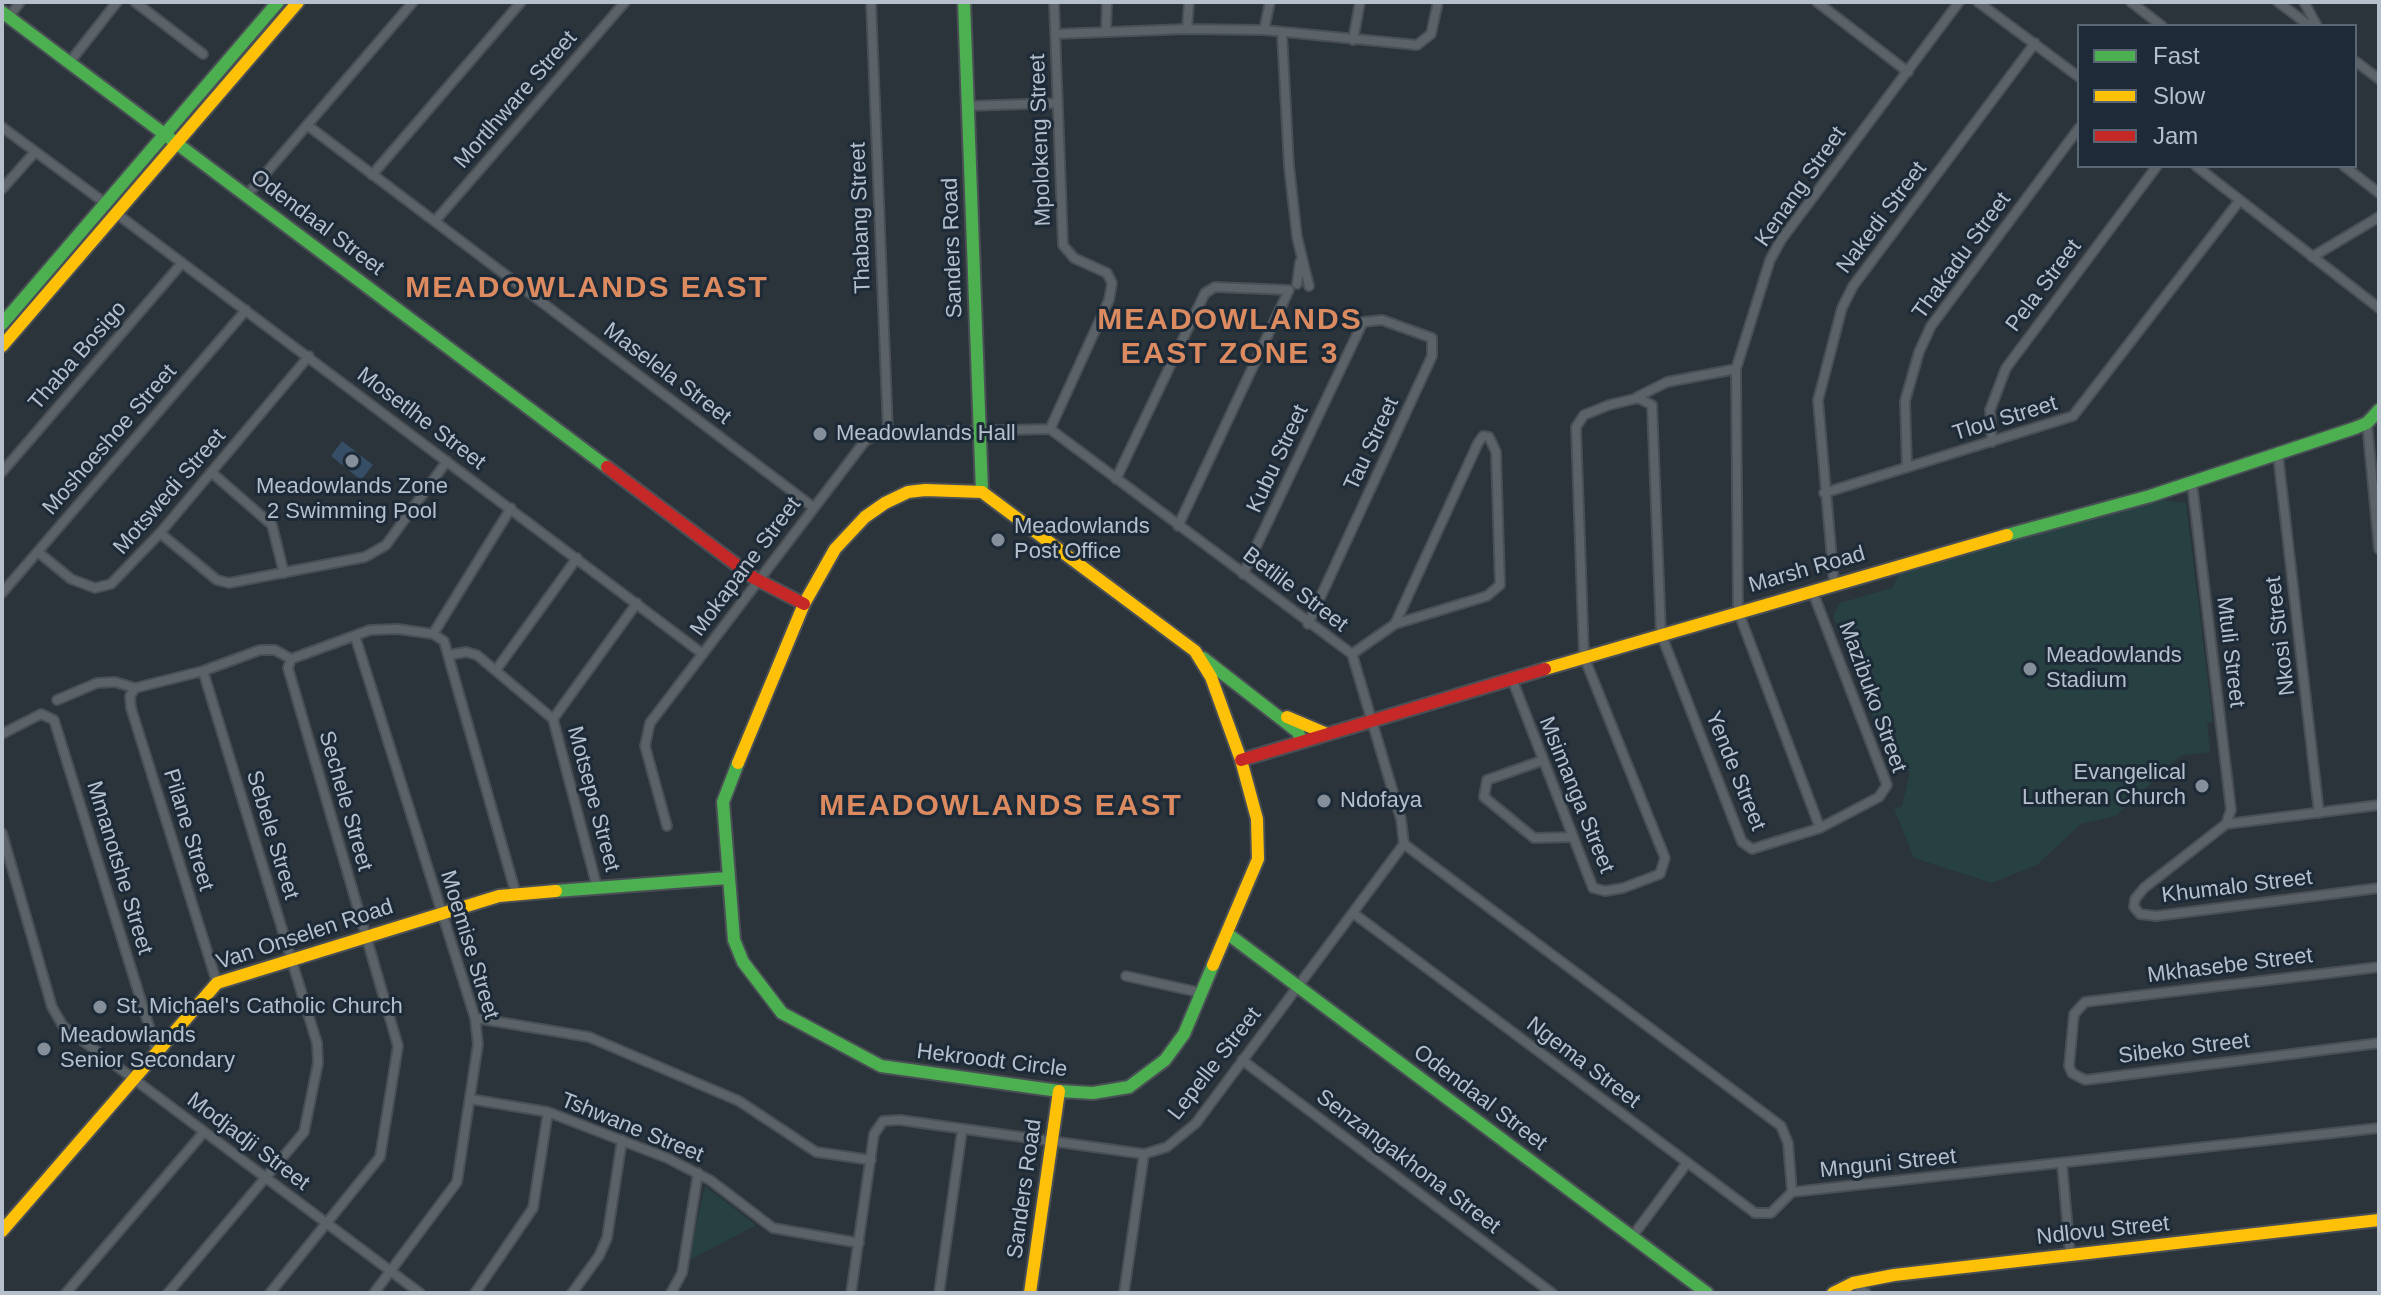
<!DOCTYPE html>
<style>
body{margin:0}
#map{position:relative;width:2381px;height:1295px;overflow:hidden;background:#2b333b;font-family:Helvetica,sans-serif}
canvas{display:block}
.frame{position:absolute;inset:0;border:4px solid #b5c0cc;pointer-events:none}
.legend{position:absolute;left:2077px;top:24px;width:280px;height:144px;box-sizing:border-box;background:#1d2a37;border:2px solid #5a6673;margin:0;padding:10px 14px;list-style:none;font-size:24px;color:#b5c0cc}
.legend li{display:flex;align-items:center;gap:16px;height:40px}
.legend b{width:40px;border:2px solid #5a6673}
</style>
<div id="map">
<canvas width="2381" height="1295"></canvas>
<div class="frame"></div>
<ul class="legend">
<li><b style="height:10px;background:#4caf50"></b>Fast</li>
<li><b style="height:10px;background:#ffc107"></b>Slow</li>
<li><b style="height:10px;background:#c62828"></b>Jam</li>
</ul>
</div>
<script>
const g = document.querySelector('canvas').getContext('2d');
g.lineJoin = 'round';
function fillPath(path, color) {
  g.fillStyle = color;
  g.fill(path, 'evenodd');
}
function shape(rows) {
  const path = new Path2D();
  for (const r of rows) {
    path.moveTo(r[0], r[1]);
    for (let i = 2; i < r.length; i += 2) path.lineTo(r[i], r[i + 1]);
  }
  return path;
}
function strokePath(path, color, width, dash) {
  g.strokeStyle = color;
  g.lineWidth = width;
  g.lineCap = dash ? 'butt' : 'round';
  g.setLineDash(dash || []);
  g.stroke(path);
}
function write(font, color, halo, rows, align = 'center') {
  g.font = font + ' Helvetica,sans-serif';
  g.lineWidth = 6;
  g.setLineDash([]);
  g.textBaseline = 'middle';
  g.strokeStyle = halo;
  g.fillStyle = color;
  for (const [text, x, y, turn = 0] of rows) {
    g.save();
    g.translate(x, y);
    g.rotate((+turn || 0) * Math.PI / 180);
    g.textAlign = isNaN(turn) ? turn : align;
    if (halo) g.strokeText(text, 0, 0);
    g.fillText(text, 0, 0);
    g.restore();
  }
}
const green = shape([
 [2154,499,2186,503,2213,722,2207,723,2210,752,2180,756,2116,816,2081,824,2037,865,1992,883,1914,858,1894,809,1902,806,1910,772,1892,764,1833,616,1840,603,1892,588,1899,574],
 [705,1186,756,1225,688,1261]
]);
const water = shape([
 [342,441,373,465,361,480,331,456]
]);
const street = shape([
 [135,2,203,54],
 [871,2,888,432],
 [1817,2,1908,72],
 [1978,2,2079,77],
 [2131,2,2162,26],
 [2278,2,2310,26],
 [2304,2,2317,26],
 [9,17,20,2],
 [1187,29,1189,2],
 [1264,30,1270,2],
 [1106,31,1107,2],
 [1056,34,1187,29,1264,30,1417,45,1431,34,1438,2],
 [1282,34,1289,166,1297,237,1309,286],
 [1353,40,1360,2],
 [2355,61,2379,79],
 [69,63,117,2],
 [967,106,1058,103],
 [307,125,813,507],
 [2,127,105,203],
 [2196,166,2379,308],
 [2344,166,2379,193],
 [372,175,521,2],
 [2,189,35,152],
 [247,195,413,2],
 [117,214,703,654],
 [435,221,625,2],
 [2312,257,2379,217],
 [1297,284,1300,262],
 [1637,397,1667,382,1736,369],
 [2367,423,2379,549],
 [1050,429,1109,300,1112,283,1107,273,1074,258,1063,245,1054,2],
 [1992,442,1990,410,2006,368,2157,166],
 [2278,455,2319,813],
 [1907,467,1905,401,1919,352,1931,326,2079,128],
 [2,472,182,263],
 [211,472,272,525,284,573],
 [1116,479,1205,293,1215,287,1289,290,1178,526],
 [2192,483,2231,810,2226,824,2144,888,2135,899,2134,907,2140,914,2156,916,2379,888],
 [1824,493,2073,416,2240,200],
 [160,533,217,580,229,583,365,557,386,545,447,461],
 [38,552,71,579,95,588,111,584,160,533,309,356],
 [1243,574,1363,322,1382,320,1432,338,1432,356,1308,624],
 [1834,583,1818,400,1842,308,1853,286,2035,43],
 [2,593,246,310],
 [433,634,511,508],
 [355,636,475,1018,478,1044,457,1182,374,1293],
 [1352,654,1395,624,1478,443,1483,436,1489,437,1496,452,1500,585,1487,596,1395,624],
 [449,655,466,652,477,655,553,719],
 [291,659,370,630,398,629,433,634,444,641,516,894],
 [496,670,577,558],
 [1512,679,1593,888,1605,891,1623,888,1660,874,1665,858,1584,657,1576,427,1584,415,1609,405,1638,398,1652,405,1661,634,1742,842,1752,849,1820,828,1879,797,1887,785,1812,590],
 [135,688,130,696,131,708,217,983],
 [135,688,203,671,260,650,275,650,291,659],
 [57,700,97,683,115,682,135,688],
 [553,719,597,887],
 [553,719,637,603],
 [2,734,41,714,54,720,157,1052],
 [1541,761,1487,780,1484,797,1534,838,1571,837],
 [2226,824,2379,805],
 [667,826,645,746,650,723,865,441,880,433,1050,429,1352,654,1401,819,1404,844,1196,1123,1167,1147,1144,1154,900,1120,883,1121,874,1134,851,1293],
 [1820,828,1738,611,1736,369,1770,260,1781,240,1959,2],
 [2,833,52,1007,63,1026,420,1293],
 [1404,844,1781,1126,1788,1143,1792,1192],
 [1353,913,1755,1213,1771,1213,1792,1192],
 [2379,967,2085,1002,2074,1014,2069,1066,2072,1073,2085,1080,2379,1043],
 [1126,976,1202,993],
 [475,1018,589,1037,739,1101,816,1152,871,1160],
 [1242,1060,1552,1293],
 [470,1099,548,1112,667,1158,710,1180,773,1228,859,1243],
 [2062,1164,2070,1253],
 [1792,1192,2379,1128],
 [1632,1237,1687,1163],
 [1853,1283,1866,1293],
 [66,1293,204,1132],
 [168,1293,304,1132,318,1063,317,1043,203,671],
 [270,1293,380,1157,398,1046,288,668,291,659],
 [475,1293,533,1208,548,1112],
 [572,1293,599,1256,607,1238,622,1140],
 [671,1293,682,1273,698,1173],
 [939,1293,962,1131],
 [1124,1293,1144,1154]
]);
const fast = shape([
 [964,2,982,492],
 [2,12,607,467],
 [2,324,278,2],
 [2007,535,2150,496,2355,428,2367,423,2379,410],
 [1203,658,1298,732,1301,741],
 [738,763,723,802,734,940,743,962,782,1013,881,1066,1059,1091,1093,1093,1129,1087,1165,1060,1184,1034,1213,965],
 [556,891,727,878],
 [1228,934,1707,1293]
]);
const slow = shape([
 [2,346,298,2],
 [925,490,982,492,1195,651,1211,677,1241,760,1257,819,1258,859,1213,965],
 [1545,669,2007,535],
 [1287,717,1327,734],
 [738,763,804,604,835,549,865,517,885,503,908,492,925,490],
 [2,1231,217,983,499,896,556,891],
 [1030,1293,1059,1091],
 [1833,1293,1853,1283,1894,1275,2379,1220]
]);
const jam = shape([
 [607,467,754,578,804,604],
 [1241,760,1545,669]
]);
const markers = [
 [820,434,8,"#858f99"],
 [352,461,8,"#858f99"],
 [998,540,8,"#858f99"],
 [2030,669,8,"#858f99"],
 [2202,786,8,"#858f99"],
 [1324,801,8,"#858f99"],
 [100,1007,8,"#858f99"],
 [44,1049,8,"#858f99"]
];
const streetNames = [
 ["Mortlhware Street",516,100,-49],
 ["Mpolokeng Street",1041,140,-92],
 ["Kenang Street",1801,187,-55],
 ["Thabang Street",861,218,-92],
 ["Nakedi Street",1882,218,-53],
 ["Odendaal Street",317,223,37],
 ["Sanders Road",953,248,-92],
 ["Thakadu Street",1962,256,-54],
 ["Pela Street",2044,286,-53],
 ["Thaba Bosigo",78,356,-49],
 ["Maselela Street",667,374,37],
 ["Mosetlhe Street",421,419,37],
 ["Tlou Street",2005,419,-17],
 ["Moshoeshoe Street",110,440,-49],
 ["Tau Street",1372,444,-65],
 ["Kubu Street",1278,459,-65],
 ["Motswedi Street",170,492,-49],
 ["Mokapane Street",746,567,-53],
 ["Marsh Road",1807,570,-16],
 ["Betlile Street",1295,590,37],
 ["Nkosi Street",2281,636,-97],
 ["Mtuli Street",2230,652,83],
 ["Mazibuko Street",1872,697,70],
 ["Yende Street",1735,771,68],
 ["Msimanga Street",1576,795,68],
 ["Motsepe Street",593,799,75],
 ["Sechele Street",345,801,74],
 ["Pilane Street",188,830,73],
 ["Sebele Street",272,835,73],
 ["Mmanotshe Street",119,868,73],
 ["Khumalo Street",2237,887,-7],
 ["Van Onselen Road",305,935,-18],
 ["Moemise Street",469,945,73],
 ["Mkhasebe Street",2230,966,-7],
 ["Sibeko Street",2184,1049,-7],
 ["Hekroodt Circle",992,1061,7],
 ["Ngema Street",1583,1063,37],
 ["Lepelle Street",1215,1064,-52],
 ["Odendaal Street",1480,1098,37],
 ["Tshwane Street",632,1128,22],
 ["Modjadji Street",248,1142,37],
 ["Senzangakhona Street",1408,1162,37],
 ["Mnguni Street",1888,1164,-6],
 ["Sanders Road",1025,1189,-82],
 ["Ndlovu Street",2103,1231,-6]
];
const poiNames = [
 ["Meadowlands Hall",836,434],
 ["Meadowlands Zone",352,487,"center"],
 ["2 Swimming Pool",352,512,"center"],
 ["Meadowlands",1014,527],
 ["Post Office",1014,552],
 ["Meadowlands",2046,656],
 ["Stadium",2046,681],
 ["Evangelical",2186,773,"right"],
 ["Lutheran Church",2186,798,"right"],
 ["Ndofaya",1340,801],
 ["St. Michael's Catholic Church",116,1007],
 ["Meadowlands",60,1036],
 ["Senior Secondary",60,1061]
];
const districtNames = [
 ["MEADOWLANDS EAST",587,289],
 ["MEADOWLANDS",1230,321],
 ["EAST ZONE 3",1230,355],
 ["MEADOWLANDS EAST",1001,807]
];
fillPath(green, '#274042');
fillPath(water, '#364e66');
strokePath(street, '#494f55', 12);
strokePath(fast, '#494f55', 16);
strokePath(slow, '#494f55', 16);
strokePath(jam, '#494f55', 16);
strokePath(street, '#5b6268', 8);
strokePath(fast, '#4caf50', 12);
strokePath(slow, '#ffc107', 12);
strokePath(jam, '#c62828', 12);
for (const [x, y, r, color] of markers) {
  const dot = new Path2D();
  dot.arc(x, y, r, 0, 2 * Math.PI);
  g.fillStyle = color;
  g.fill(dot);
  strokePath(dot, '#1d2a37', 3);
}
write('22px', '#b5c0cc', '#1d2a37', streetNames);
write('22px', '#b5c0cc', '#1d2a37', poiNames, 'left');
g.letterSpacing = '2px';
write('bold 30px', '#dc8a5f', '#1d2a37', districtNames);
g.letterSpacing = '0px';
</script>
